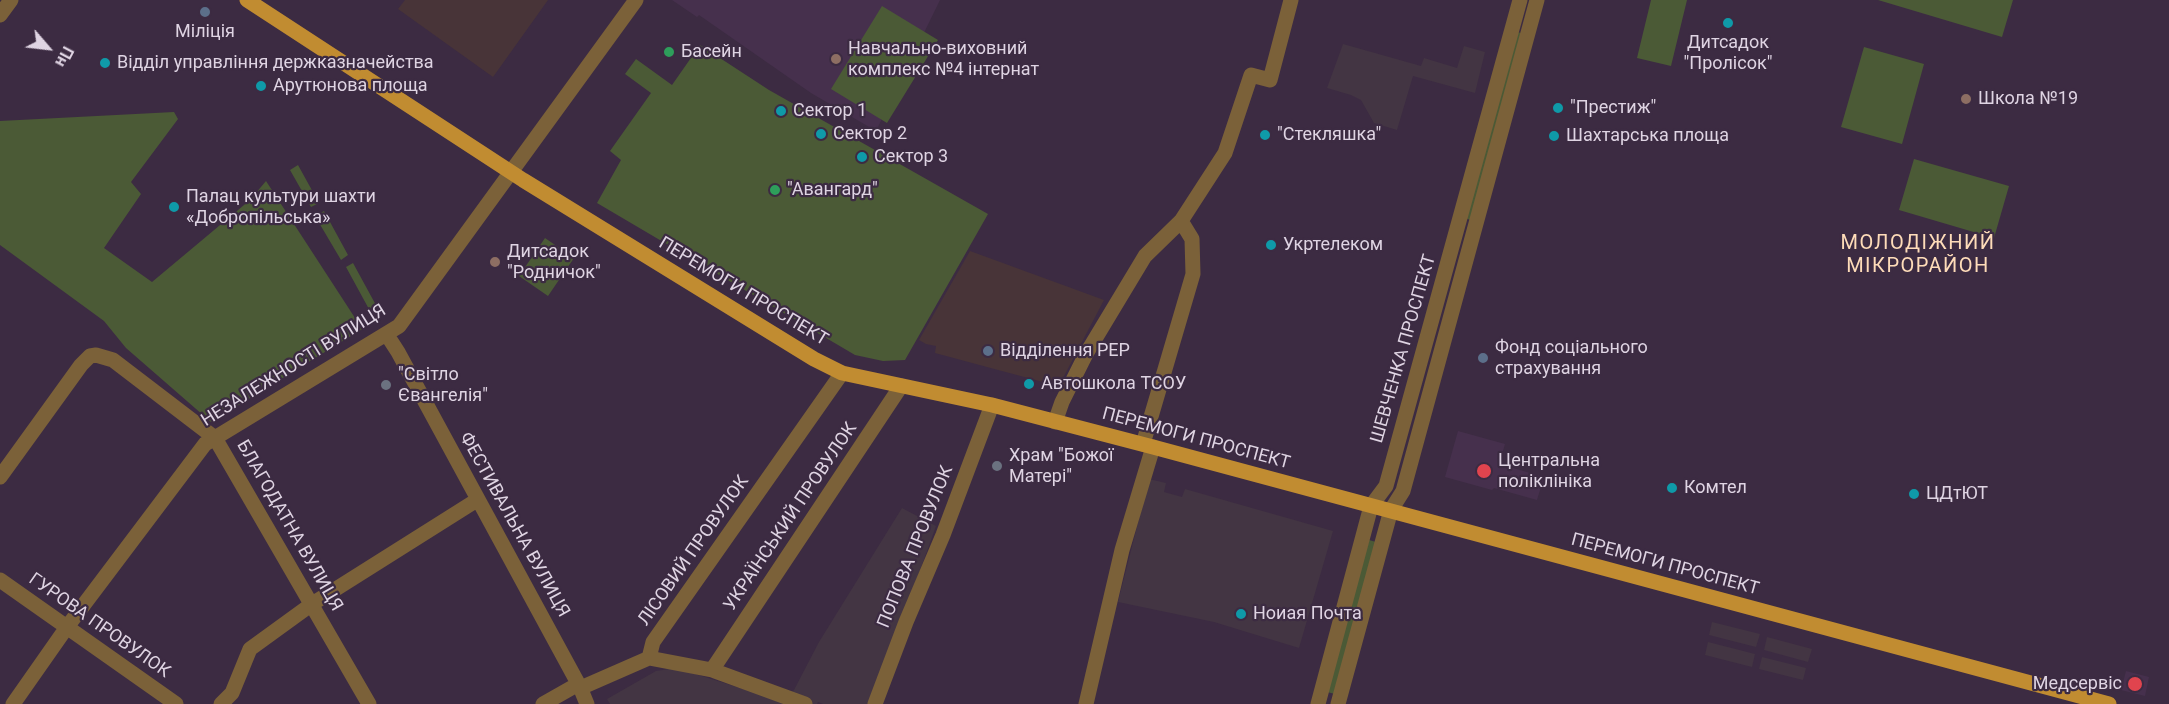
<!DOCTYPE html>
<meta charset="utf-8">
<style>
body{margin:0}
#map{position:relative;width:2169px;height:704px;overflow:hidden;background:#3c2b42;font-family:Roboto,sans-serif}
canvas{display:block}
.north{position:absolute;left:18px;top:18px;width:60px;height:60px;-webkit-text-stroke:4px #3c2b42;paint-order:stroke;rotate:118deg;font-size:16px;font-weight:700;line-height:24px;text-align:center;color:#dfd4e3}
.north::after{content:'';display:block;margin:auto;width:21px;height:27px;background:#dfd4e3;clip-path:polygon(50% 0,100% 100%,50% 72%,0 100%)}
</style>
<div id="map">
<canvas width="2169" height="704"></canvas>
<div class="north">Пн</div>
</div>
<script>
const g = document.querySelector('canvas').getContext('2d');
g.lineJoin = 'round';
function fillPath(path, color) {
  g.fillStyle = color;
  g.fill(path, 'evenodd');
}
function shape(rows) {
  const path = new Path2D();
  for (const r of rows) {
    path.moveTo(r[0], r[1]);
    for (let i = 2; i < r.length; i += 2) path.lineTo(r[i], r[i + 1]);
  }
  return path;
}
function strokePath(path, color, width, dash) {
  g.strokeStyle = color;
  g.lineWidth = width;
  g.lineCap = dash ? 'butt' : 'round';
  g.setLineDash(dash || []);
  g.stroke(path);
}
function write(font, color, halo, rows, align = 'center') {
  g.font = font + ' Roboto,sans-serif';
  g.lineWidth = 4.5;
  g.setLineDash([]);
  g.textBaseline = 'middle';
  g.strokeStyle = halo;
  g.fillStyle = color;
  for (const [text, x, y, turn = 0] of rows) {
    g.save();
    g.translate(x, y);
    g.rotate((+turn || 0) * Math.PI / 180);
    g.textAlign = isNaN(turn) ? turn : align;
    if (halo) g.strokeText(text, 0, 0);
    g.fillText(text, 0, 0);
    g.restore();
  }
}
const commercial = shape([
 [1343,44,1421,66,1424,58,1457,68,1464,46,1485,52,1475,93,1413,76,1397,130,1374,123,1361,100,1351,95,1327,88],
 [1149,479,1166,483,1164,492,1182,497,1185,489,1333,531,1299,648,1214,622,1118,602],
 [902,508,936,526,872,704,823,704,818,702,817,704,610,704,607,699,656,671,676,668,782,701,794,690,819,642],
 [1712,622,1760,634,1756,647,1709,635],
 [1767,637,1812,649,1808,662,1764,650],
 [1708,642,1755,654,1752,667,1705,655],
 [1762,657,1806,668,1803,680,1759,669]
]);
const industrial = shape([
 [405,0,548,0,493,77,398,9],
 [970,251,1104,300,1063,378,1054,385,935,353,936,346,926,344,919,340]
]);
const built = shape([
 [672,0,940,0,876,131,811,93,699,15,697,17],
 [1458,431,1505,444,1499,464,1544,477,1537,500,1494,488,1492,490,1445,477],
 [2126,671,2149,677,2145,696,2121,690]
]);
const green = shape([
 [1651,0,1687,0,1671,66,1637,58],
 [1878,0,2013,0,2002,37],
 [882,6,938,40,887,123,831,89],
 [1516,32,1522,33,1471,220,1464,218],
 [700,45,769,90,988,214,905,360,883,361,855,355,597,203,621,160,610,151,651,93,625,74,636,59,672,85],
 [1864,47,1924,64,1902,144,1841,127],
 [174,112,178,119,131,182,141,194,104,248,152,282,250,200,266,181,357,321,364,328,211,422,126,348,104,321,0,245,0,121],
 [1914,159,2009,186,1994,238,1899,210],
 [298,165,319,203,311,207,290,170],
 [324,211,348,255,341,260,315,216],
 [545,238,574,258,548,296,519,276],
 [353,263,377,307,370,311,346,267],
 [1369,540,1376,542,1335,694,1327,692]
]);
const minor = shape([
 [0,15,11,0],
 [387,335,398,352,580,687,587,704],
 [1055,422,1062,402,1086,354,1145,256,1181,221,1225,153,1251,75,1270,80,1291,0],
 [1143,444,1193,274,1192,239,1181,221],
 [0,477,81,365,90,356,96,355,113,360,215,438,369,704],
 [0,580,176,704],
 [649,658,712,670,805,704],
 [712,670,901,386],
 [13,704,67,627,205,444,399,326,636,0],
 [221,704,232,693,250,649,312,604,477,500],
 [543,704,573,687,585,686,649,658,653,642,842,373],
 [875,704,906,622,943,535,992,405],
 [1086,704,1122,550,1153,447],
 [1318,704,1371,506,1386,486,1520,0],
 [1338,704,1391,510,1403,491,1537,0]
]);
const major = shape([
 [247,0,523,180,814,359,842,373,992,405,1153,447,2109,704]
]);
const markers = [
 [205,12,6,"#5c6f8a"],
 [1728,23,6,"#0f9aa8"],
 [669,52,6,"#2e9e5b"],
 [836,59,6,"#8d6e63"],
 [105,63,6,"#0f9aa8"],
 [261,86,6,"#0f9aa8"],
 [1966,99,6,"#8d6e63"],
 [1558,108,6,"#0f9aa8"],
 [781,111,6,"#0f9aa8"],
 [821,134,6,"#0f9aa8"],
 [1265,135,6,"#0f9aa8"],
 [1554,136,6,"#0f9aa8"],
 [862,157,6,"#0f9aa8"],
 [775,190,6,"#2e9e5b"],
 [174,207,6,"#0f9aa8"],
 [1271,245,6,"#0f9aa8"],
 [495,262,6,"#8d6e63"],
 [988,351,6,"#5c6f8a"],
 [1483,358,6,"#5c6f8a"],
 [1029,384,6,"#0f9aa8"],
 [386,385,6,"#6b7280"],
 [997,466,6,"#6b7280"],
 [1484,471,8,"#e0444e"],
 [1672,488,6,"#0f9aa8"],
 [1914,494,6,"#0f9aa8"],
 [1241,614,6,"#0f9aa8"],
 [2135,684,8,"#e0444e"]
];
const poiNames = [
 ["Міліція",205,32,"center"],
 ["Дитсадок",1728,43,"center"],
 ["\"Пролісок\"",1728,64,"center"],
 ["Навчально-виховний",848,49],
 ["комплекс №4 інтернат",848,70],
 ["Басейн",681,52],
 ["Відділ управління держказначейства",117,63],
 ["Арутюнова площа",273,86],
 ["Школа №19",1978,99],
 ["\"Престиж\"",1570,108],
 ["Сектор 1",793,111],
 ["Сектор 2",833,134],
 ["\"Стекляшка\"",1277,135],
 ["Шахтарська площа",1566,136],
 ["Сектор 3",874,157],
 ["\"Авангард\"",787,190],
 ["Палац культури шахти",186,197],
 ["«Добропільська»",186,218],
 ["Укртелеком",1283,245],
 ["Дитсадок",507,252],
 ["\"Родничок\"",507,273],
 ["Фонд соціального",1495,348],
 ["страхування",1495,369],
 ["Відділення РЕР",1000,351],
 ["\"Світло",398,375],
 ["Євангелія\"",398,396],
 ["Автошкола ТСОУ",1041,384],
 ["Храм \"Божої",1009,456],
 ["Матері\"",1009,477],
 ["Центральна",1498,461],
 ["поліклініка",1498,482],
 ["Комтел",1684,488],
 ["ЦДтЮТ",1926,494],
 ["Ноиая Почта",1253,614],
 ["Медсервіс",2122,684,"right"]
];
const streetNames = [
 ["ПЕРЕМОГИ ПРОСПЕКТ",743,292,31],
 ["ШЕВЧЕНКА ПРОСПЕКТ",1404,349,-74],
 ["НЕЗАЛЕЖНОСТІ ВУЛИЦЯ",294,366,-32],
 ["ПЕРЕМОГИ ПРОСПЕКТ",1196,439,15],
 ["УКРАЇНСЬКИЙ ПРОВУЛОК",791,517,-56],
 ["ФЕСТИВАЛЬНА ВУЛИЦЯ",514,525,61],
 ["БЛАГОДАТНА ВУЛИЦЯ",289,526,60],
 ["ПОПОВА ПРОВУЛОК",916,547,-68],
 ["ЛІСОВИЙ ПРОВУЛОК",694,551,-55],
 ["ПЕРЕМОГИ ПРОСПЕКТ",1665,565,15],
 ["ГУРОВА ПРОВУЛОК",99,626,35]
];
const neighbourhoodNames = [
 ["МОЛОДІЖНИЙ",1918,244],
 ["МІКРОРАЙОН",1918,267]
];
fillPath(commercial, '#433543');
fillPath(industrial, '#483438');
fillPath(built, '#46304d');
fillPath(green, '#4b5a36');
strokePath(minor, '#7b6139', 15);
strokePath(major, '#c18c31', 15);
for (const [x, y, r, color] of markers) {
  const dot = new Path2D();
  dot.arc(x, y, r, 0, 2 * Math.PI);
  g.fillStyle = color;
  g.fill(dot);
  strokePath(dot, '#3c2b42', 2);
}
write('18px', '#dfd4e3', '#3c2b42', poiNames, 'left');
write('18px', '#dfd4e3', '#3c2b42', streetNames);
g.letterSpacing = '1.5px';
write('20px', '#fedcb9', '#3c2b42', neighbourhoodNames);
g.letterSpacing = '0px';
</script>
